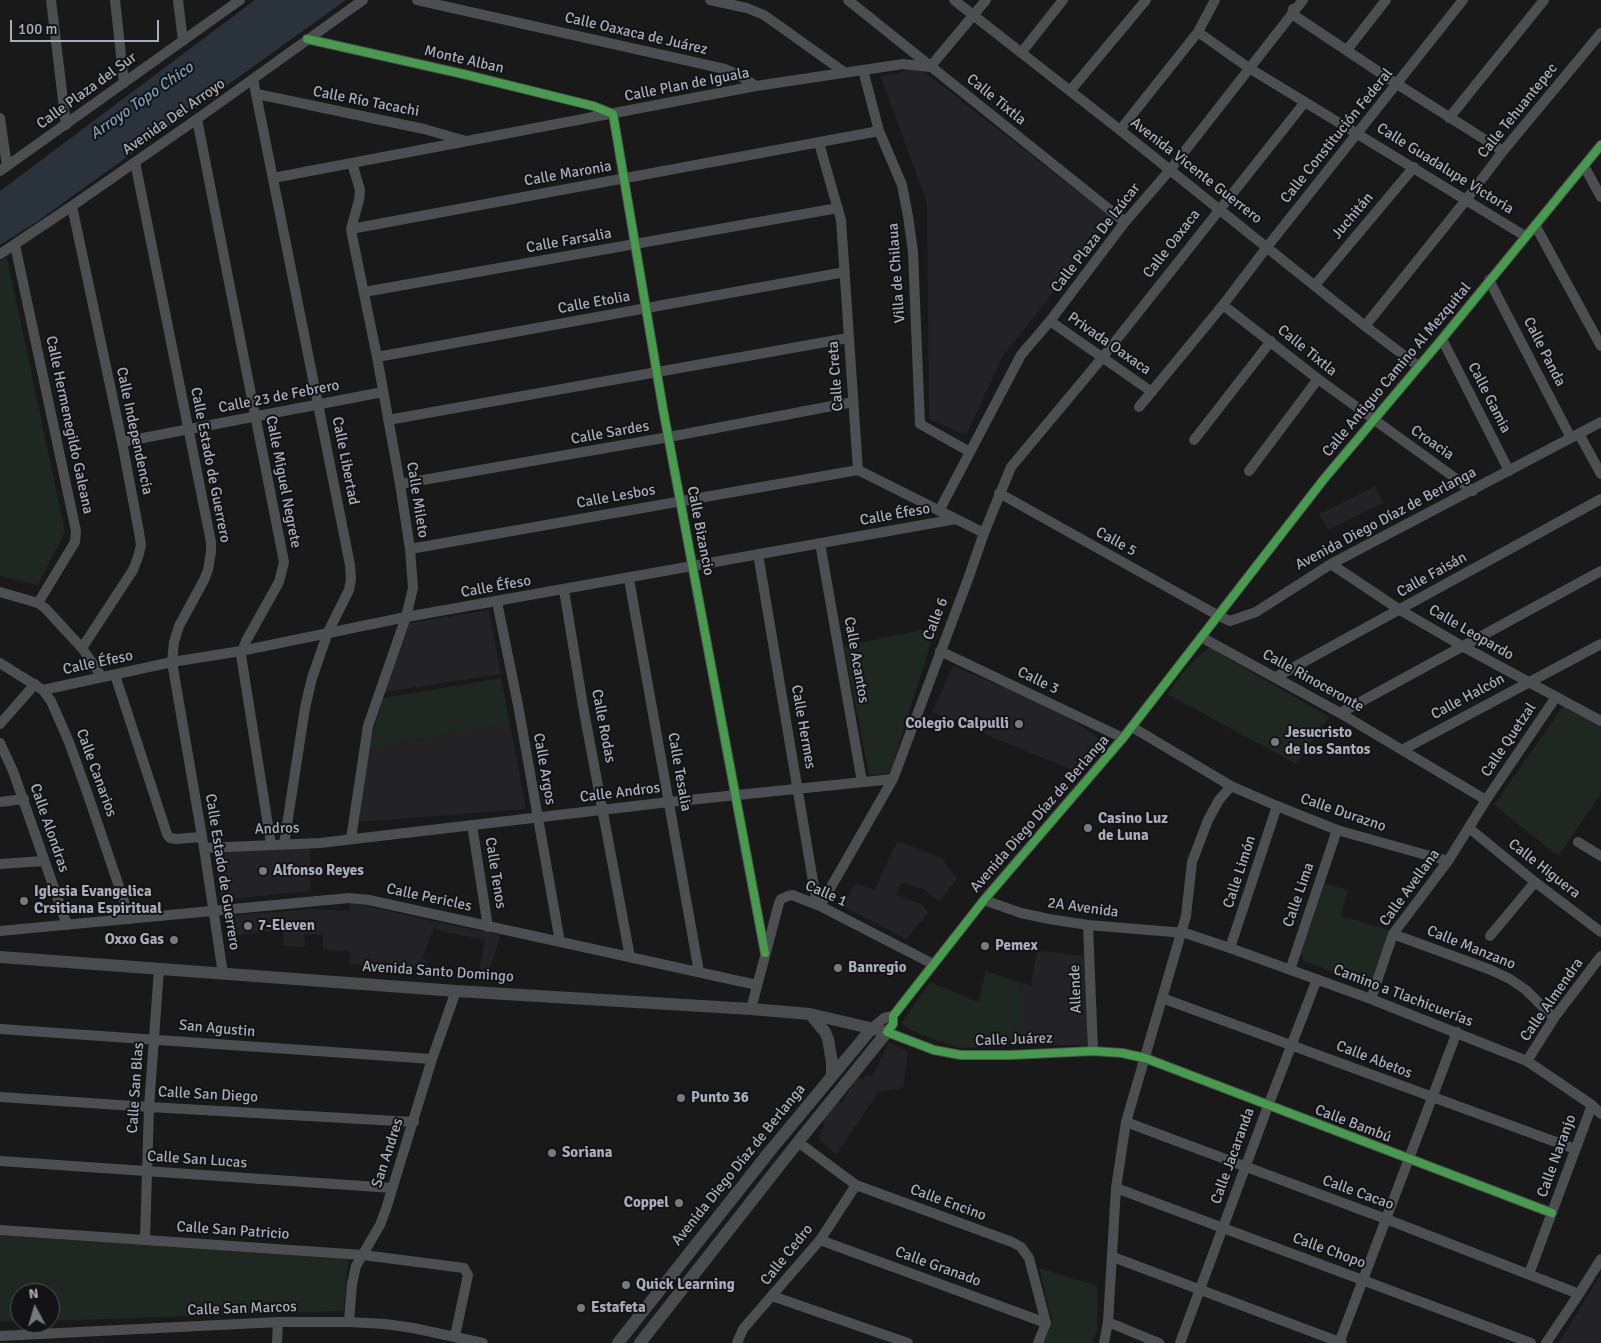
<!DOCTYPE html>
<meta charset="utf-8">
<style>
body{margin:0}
#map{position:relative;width:1601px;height:1343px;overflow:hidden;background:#191919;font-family:Signika,sans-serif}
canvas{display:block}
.north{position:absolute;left:10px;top:1283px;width:50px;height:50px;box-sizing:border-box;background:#131315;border:1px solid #4f5157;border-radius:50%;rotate:354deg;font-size:14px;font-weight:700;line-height:20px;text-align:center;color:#a9adbb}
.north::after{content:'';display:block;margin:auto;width:18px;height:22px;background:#777982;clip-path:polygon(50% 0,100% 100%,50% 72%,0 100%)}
.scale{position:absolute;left:10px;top:20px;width:149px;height:22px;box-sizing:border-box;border:2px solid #a9adbb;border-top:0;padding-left:6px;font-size:15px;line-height:18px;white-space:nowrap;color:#a9adbb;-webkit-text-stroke:4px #131315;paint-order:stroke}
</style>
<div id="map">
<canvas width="1601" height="1343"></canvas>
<div class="north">N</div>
<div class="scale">100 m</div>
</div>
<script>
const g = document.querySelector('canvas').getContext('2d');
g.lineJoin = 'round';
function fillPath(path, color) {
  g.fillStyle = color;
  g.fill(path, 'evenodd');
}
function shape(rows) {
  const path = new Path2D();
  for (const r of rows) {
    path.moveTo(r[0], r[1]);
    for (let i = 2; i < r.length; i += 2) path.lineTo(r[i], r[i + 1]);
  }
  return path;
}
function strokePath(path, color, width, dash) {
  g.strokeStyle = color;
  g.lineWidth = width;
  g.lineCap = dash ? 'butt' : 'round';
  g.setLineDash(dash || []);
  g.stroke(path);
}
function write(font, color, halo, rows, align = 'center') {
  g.font = font + ' Signika,sans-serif';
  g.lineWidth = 4;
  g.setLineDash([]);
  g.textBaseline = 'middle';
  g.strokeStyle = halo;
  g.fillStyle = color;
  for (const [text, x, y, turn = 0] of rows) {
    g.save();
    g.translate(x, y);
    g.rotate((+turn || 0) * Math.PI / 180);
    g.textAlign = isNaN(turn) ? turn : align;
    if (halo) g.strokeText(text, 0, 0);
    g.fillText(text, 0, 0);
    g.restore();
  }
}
const built = shape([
 [918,67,1112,218,1003,356,966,435,929,419,927,203,881,77],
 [1375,486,1383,503,1328,530,1319,514],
 [489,610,501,674,385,692,410,623],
 [953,666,1062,712,1100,740,1079,773,932,712],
 [510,724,526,809,359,822,368,749],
 [897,841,942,858,957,879,940,901,923,889,901,883,896,895,922,904,928,913,906,939,843,906,855,884,875,889],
 [310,846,310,891,221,900,213,851],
 [350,902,436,922,501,935,489,971,479,970,485,940,436,930,435,924,422,959,428,960,425,970,349,964,350,952,323,949,323,935,304,934,306,947,284,946,283,930,236,935,234,915,313,909,350,911],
 [1037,951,1086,956,1088,1045,1020,1045,1019,982,1031,985],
 [889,1042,908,1052,903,1088,879,1091,836,1155,818,1137,825,1125,822,1123,838,1100,841,1104,857,1077,864,1080,866,1074,872,1077],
 [1601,1274,1601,1343,1558,1343,1571,1323]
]);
const green = shape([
 [7,257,65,532,38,585,0,576,0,261],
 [936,627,890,773,869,775,844,646],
 [1209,647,1329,717,1296,764,1167,694,1187,667],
 [501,678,510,724,368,749,383,698],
 [1563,706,1601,727,1601,794,1558,856,1494,805],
 [1325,883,1348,890,1341,916,1390,930,1370,986,1304,961,1301,954],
 [986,971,1019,982,1020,1045,960,1048,919,1034,901,1024,930,982,978,1002],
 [0,1234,348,1258,344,1311,50,1321,50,1293,20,1293,20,1321,0,1322],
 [1039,1268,1098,1286,1097,1330,1092,1343,1044,1343,1052,1321]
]);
const water = shape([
 [255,0,346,0,38,221,0,245,0,191]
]);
const minor = shape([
 [51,0,66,125],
 [115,0,124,83],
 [178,0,183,41],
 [417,0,725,69,737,74,756,86],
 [710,0,747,8,764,15,844,72],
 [848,0,1125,222],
 [954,0,1120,130,1365,326,1418,366],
 [1293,9,1292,14,1397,84,1503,151],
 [1198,32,1249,68,1525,236],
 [307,39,463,74,593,106,613,114,663,409,765,953],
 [1347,50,1386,0],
 [1021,53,1063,0],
 [863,70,879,131,902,185,908,216,913,252,920,424,970,452],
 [253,79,318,404,350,565,351,579,349,590,328,632,312,678,305,708,284,844],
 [1070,91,1146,0],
 [257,94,424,129,466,141],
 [0,118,7,166],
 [1449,118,1544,0],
 [197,119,284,562,279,582,246,641,241,655,271,844],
 [1120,130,1198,32,1215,0],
 [819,143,841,220,858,470],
 [135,162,211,542,211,552,208,570,204,580,179,626,174,642,172,662,204,848,223,974],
 [1584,166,1601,197],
 [0,171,240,0],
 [273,178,756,86,903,64,930,67,986,0],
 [72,206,122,442,139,532,141,545,138,557,133,570,82,648],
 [1535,225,1601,346],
 [351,229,879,131],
 [15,245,76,531,75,542,38,603],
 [0,254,72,206,197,119,363,0],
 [1489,280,1571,438],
 [1315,285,1414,167],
 [364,292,838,208],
 [1223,305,1318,379,1473,491],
 [1050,321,1152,392],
 [1365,326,1466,200,1503,151,1601,33],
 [1442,339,1509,471],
 [377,357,845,272],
 [1139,407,1223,305,1267,247,1463,0],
 [388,420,848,338],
 [1579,434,1601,474],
 [1194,440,1271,341],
 [122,442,383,392],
 [858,470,984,533],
 [1249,471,1318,379],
 [400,484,669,437,853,402],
 [999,493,1219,616,1230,621,1256,612,1331,564,1601,422],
 [939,511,1021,355,1050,321,1125,222,1170,170,1303,0],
 [820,543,862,782],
 [410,549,858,470],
 [758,554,817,905],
 [1331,564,1400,610,1462,646,1601,721],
 [629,579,699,972],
 [564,590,583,706,630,957],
 [0,592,38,603,45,608,82,648,102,677],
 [497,602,518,705,560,942],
 [1201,637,1340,713,1486,800],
 [940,651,1123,738],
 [0,663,43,690,51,701,69,742,88,795,130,919],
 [115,675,167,834,170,838,176,839,201,837],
 [1276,677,1601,499],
 [43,690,172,662,241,651,406,617,956,519],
 [1340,713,1601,571],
 [0,724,35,684],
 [1132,727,1231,786,1277,806,1337,830,1448,861],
 [0,743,13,771,67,925],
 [1402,750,1601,644],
 [0,802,24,799],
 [472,825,488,927],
 [1469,828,1535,882,1601,932],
 [351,839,368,726,406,617,413,588,410,549,400,484,377,357,352,235,351,229,359,200,360,190,352,163],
 [1578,842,1601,856],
 [204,848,320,843,669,802,893,779],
 [0,864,44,861],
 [984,900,1021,913,1049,919,1088,925,1185,933,1230,948,1371,999,1527,1061,1592,1105,1601,1114],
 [820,906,893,779,968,579,984,533,1011,467,1102,358,1305,102],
 [1088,925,1093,1051],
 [0,931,349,898,369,900,757,985],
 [1393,934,1491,970,1510,979,1526,990,1554,1018],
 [1490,936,1535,882],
 [1230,948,1277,806],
 [1290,970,1337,830],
 [1162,998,1575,1149],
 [1371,999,1393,934,1448,861,1486,800,1556,697],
 [751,1009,779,903,781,899,788,896,792,895,820,906,933,964],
 [872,1028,884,1018,893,1016],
 [0,1029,432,1059],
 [1527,1061,1554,1018,1601,956],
 [0,1097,149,1107,414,1122],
 [1126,1122,1386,1219,1579,1294],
 [798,1142,856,1185,1012,1242,1021,1247,1029,1258,1046,1323],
 [0,1161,392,1188],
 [1116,1188,1531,1343],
 [1552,1213,1145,1058,1122,1053,1093,1051,1011,1055,961,1055,934,1050,887,1032,893,1024,893,1016,984,900,1123,738,1324,479,1442,339,1601,145],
 [0,1230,363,1255,464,1268,468,1275,455,1336],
 [145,1239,149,1107,159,969],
 [820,1240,1046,1323],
 [1113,1257,1342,1343],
 [1529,1274,1592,1105],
 [772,1296,908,1343],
 [349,1322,352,1284,356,1266,380,1225,386,1209,432,1059,456,991],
 [1108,1322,1159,1343],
 [0,1336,278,1322,349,1322,385,1324,413,1328,483,1343],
 [277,1343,278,1322],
 [737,1343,743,1329,820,1240,856,1185],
 [1038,1343,1046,1323],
 [1104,1343,1108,1322,1116,1188,1126,1122,1186,916,1192,862,1208,820,1219,800,1231,786],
 [1180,1343,1268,1106,1317,979],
 [1339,1343,1457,1032],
 [1546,1343,1579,1294,1601,1259]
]);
const major = shape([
 [0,957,456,991,751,1009,810,1014,887,1032,798,1142,640,1343],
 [810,1014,825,1032,828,1039,832,1062,832,1076],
 [618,1343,770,1151,872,1028]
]);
const cycleway = shape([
 [307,39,463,74,593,106,613,114,663,409,765,953],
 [1552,1213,1145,1058,1122,1053,1093,1051,1011,1055,961,1055,934,1050,887,1032,893,1024,893,1016,984,900,1123,738,1324,479,1442,339,1601,145]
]);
const markers = [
 [1019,724,5,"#777982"],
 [1275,742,5,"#777982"],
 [1088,828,5,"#777982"],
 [263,871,5,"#777982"],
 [24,901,5,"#777982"],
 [248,926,5,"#777982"],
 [174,940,5,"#777982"],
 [985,946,5,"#777982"],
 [838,968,5,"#777982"],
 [681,1098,5,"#777982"],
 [552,1153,5,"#777982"],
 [679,1203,5,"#777982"],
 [626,1285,5,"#777982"],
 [581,1308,5,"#777982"]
];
const streetNames = [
 ["Calle Oaxaca de Juárez",636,34,13],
 ["Monte Alban",464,60,13],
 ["Calle Plan de Iguala",687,85,-11],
 ["Calle Plaza del Sur",87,91,-36],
 ["Calle Tixtla",996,100,39],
 ["Calle Río Tacachi",366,102,11],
 ["Calle Tehuantepec",1518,111,-51],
 ["Avenida Del Arroyo",174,117,-35],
 ["Calle Constitución Federal",1337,136,-51],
 ["Calle Guadalupe Victoria",1445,169,32],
 ["Avenida Vicente Guerrero",1196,171,38],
 ["Calle Maronia",568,174,-10],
 ["Juchitán",1353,216,-50],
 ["Calle Plaza De Izúcar",1096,238,-52],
 ["Calle Farsalia",569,241,-10],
 ["Calle Oaxaca",1172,244,-52],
 ["Villa de Chilaua",897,273,-94],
 ["Calle Etolia",594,303,-10],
 ["Privada Oaxaca",1109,344,35],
 ["Calle Tixtla",1307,351,39],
 ["Calle Panda",1544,352,63],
 ["Calle Antiguo Camino Al Mezquital",1397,370,-50],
 ["Calle Creta",836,376,-94],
 ["Calle 23 de Febrero",279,397,-11],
 ["Calle Gamia",1489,398,63],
 ["Calle Hermenegildo Galeana",69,425,78],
 ["Calle Independencia",134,431,78],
 ["Calle Sardes",610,433,-10],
 ["Croacia",1432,443,35],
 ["Calle Libertad",345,461,79],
 ["Calle Estado de Guerrero",210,465,79],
 ["Calle Miguel Negrete",283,482,79],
 ["Calle Lesbos",616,497,-10],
 ["Calle Mileto",417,500,81],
 ["Calle Éfeso",895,515,-10],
 ["Avenida Diego Díaz de Berlanga",1386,519,-28],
 ["Calle Bizancio",700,531,79],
 ["Calle 5",1116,542,29],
 ["Calle Faisán",1432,575,-29],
 ["Calle Éfeso",496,587,-10],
 ["Calle 6",936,619,-69],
 ["Calle Leopardo",1471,633,30],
 ["Calle Acantos",856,660,80],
 ["Calle Éfeso",98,663,-12],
 ["Calle 3",1038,681,26],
 ["Calle Rinoceronte",1313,681,29],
 ["Calle Halcón",1468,697,-28],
 ["Calle Rodas",603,726,79],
 ["Calle Hermes",803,727,80],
 ["Calle Quetzal",1509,740,-56],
 ["Calle Argos",544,769,80],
 ["Calle Tesalia",679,772,80],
 ["Calle Canarios",96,773,70],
 ["Calle Andros",620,793,-7],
 ["Calle Durazno",1343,813,19],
 ["Avenida Diego Díaz de Berlanga",1040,814,-49],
 ["Calle Alondras",49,828,71],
 ["Andros",277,829,-2],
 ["Calle Higuera",1544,869,38],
 ["Calle Estado de Guerrero",222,872,81],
 ["Calle Limón",1240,872,-72],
 ["Calle Tenos",495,873,81],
 ["Calle Avellana",1410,888,-54],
 ["Calle 1",826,894,24],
 ["Calle Lima",1299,895,-71],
 ["Calle Pericles",429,898,12],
 ["2A Avenida",1083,908,8],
 ["Calle Manzano",1471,948,22],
 ["Avenida Santo Domingo",438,972,4],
 ["Allende",1076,989,-92],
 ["Camino a Tlachicuerías",1403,996,21],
 ["Calle Almendra",1552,1000,-55],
 ["San Agustin",217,1029,5],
 ["Calle Juárez",1014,1040,-2],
 ["Calle Abetos",1374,1060,21],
 ["Calle San Blas",136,1088,-86],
 ["Calle San Diego",208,1095,3],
 ["Calle Bambú",1353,1124,21],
 ["San Andres",388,1153,-72],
 ["Calle Jacaranda",1233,1156,-70],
 ["Calle Naranjo",1557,1156,-70],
 ["Calle San Lucas",197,1160,4],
 ["Avenida Diego Díaz de Berlanga",739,1165,-51],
 ["Calle Cacao",1358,1193,20],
 ["Calle Encino",948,1203,20],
 ["Calle San Patricio",233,1231,4],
 ["Calle Chopo",1329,1251,20],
 ["Calle Cedro",787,1255,-51],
 ["Calle Granado",938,1267,20],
 ["Calle San Marcos",242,1309,-2]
];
const poiNames = [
 ["Colegio Calpulli",1009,724,"right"],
 ["Jesucristo",1285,733],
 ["de los Santos",1285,750],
 ["Casino Luz",1098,819],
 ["de Luna",1098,836],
 ["Alfonso Reyes",273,871],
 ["Iglesia Evangelica",34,892],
 ["Crsitiana Espiritual",34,909],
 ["7-Eleven",258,926],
 ["Oxxo Gas",164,940,"right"],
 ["Pemex",995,946],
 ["Banregio",848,968],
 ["Punto 36",691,1098],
 ["Soriana",562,1153],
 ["Coppel",669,1203,"right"],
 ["Quick Learning",636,1285],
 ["Estafeta",591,1308]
];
const waterNames = [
 ["Arroyo Topo Chico",142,101,-35]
];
fillPath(built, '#232225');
fillPath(green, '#1e2720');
fillPath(water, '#2a333c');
strokePath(minor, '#4c4e52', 10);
strokePath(major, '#4a4b4e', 12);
strokePath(cycleway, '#469c4c', 8);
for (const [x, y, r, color] of markers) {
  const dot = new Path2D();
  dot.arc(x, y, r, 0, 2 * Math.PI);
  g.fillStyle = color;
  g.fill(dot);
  strokePath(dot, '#131315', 2);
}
write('15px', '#a9adbb', '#131315', streetNames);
write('bold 15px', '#a9adbb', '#131315', poiNames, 'left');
write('italic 16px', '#7d99b8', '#131315', waterNames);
</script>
